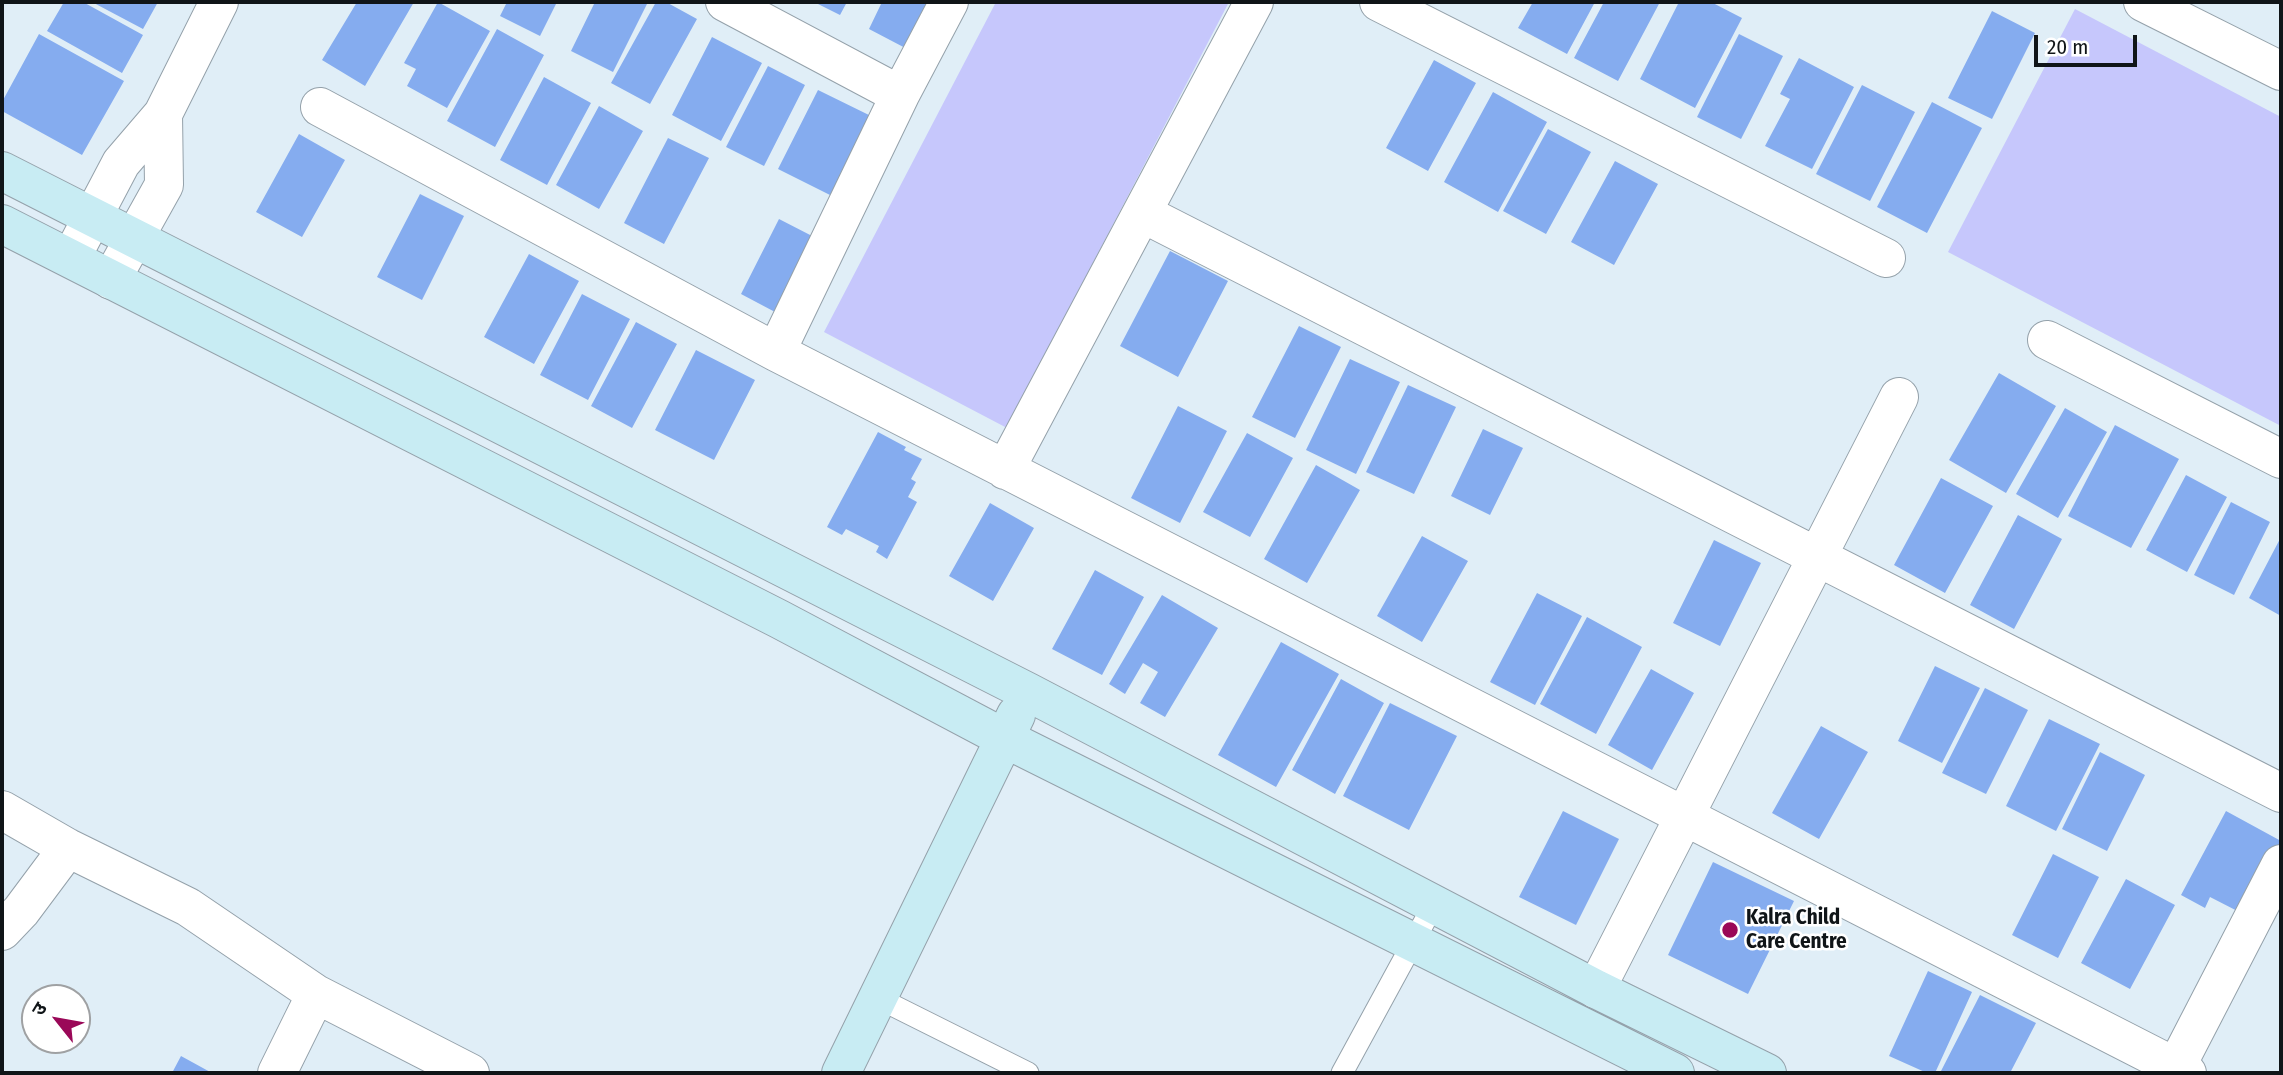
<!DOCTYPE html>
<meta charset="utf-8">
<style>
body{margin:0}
#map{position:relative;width:2283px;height:1075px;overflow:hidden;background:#e0eef7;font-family:"Fira Sans Condensed","Noto Sans Devanagari",sans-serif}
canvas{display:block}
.frame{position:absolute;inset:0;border:4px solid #101518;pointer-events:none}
.north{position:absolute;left:21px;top:984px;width:70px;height:70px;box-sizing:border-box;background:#fff;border:2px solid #9fa1a3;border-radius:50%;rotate:301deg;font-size:19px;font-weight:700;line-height:28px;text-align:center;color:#101518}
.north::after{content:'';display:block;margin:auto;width:24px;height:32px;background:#9a0858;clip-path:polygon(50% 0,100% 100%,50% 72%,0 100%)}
.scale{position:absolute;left:2034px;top:35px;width:103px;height:32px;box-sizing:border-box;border:4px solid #101518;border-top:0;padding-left:9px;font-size:21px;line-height:24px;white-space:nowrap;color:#101518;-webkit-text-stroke:5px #fff;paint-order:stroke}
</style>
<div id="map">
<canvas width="2283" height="1075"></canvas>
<div class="frame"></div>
<div class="north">उ</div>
<div class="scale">20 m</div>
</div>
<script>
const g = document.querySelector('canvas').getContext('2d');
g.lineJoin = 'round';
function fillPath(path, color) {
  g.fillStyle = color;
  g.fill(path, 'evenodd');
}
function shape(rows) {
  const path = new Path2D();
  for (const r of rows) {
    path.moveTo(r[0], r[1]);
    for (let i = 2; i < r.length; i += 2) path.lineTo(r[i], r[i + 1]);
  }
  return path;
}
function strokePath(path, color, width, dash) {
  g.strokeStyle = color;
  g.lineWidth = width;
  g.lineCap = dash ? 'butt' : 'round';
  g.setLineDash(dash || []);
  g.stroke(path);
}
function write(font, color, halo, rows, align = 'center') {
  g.font = font + ' "Fira Sans Condensed",sans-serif';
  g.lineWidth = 5;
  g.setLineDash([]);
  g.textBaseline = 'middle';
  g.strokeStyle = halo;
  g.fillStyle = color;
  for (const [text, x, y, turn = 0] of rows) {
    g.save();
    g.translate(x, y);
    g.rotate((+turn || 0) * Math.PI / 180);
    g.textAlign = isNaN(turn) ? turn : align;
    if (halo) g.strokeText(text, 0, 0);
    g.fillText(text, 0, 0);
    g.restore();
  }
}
const green = shape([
 [996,2,1229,2,1007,428,824,332],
 [2075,9,2281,117,2281,426,1948,252]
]);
const building = shape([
 [64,2,83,2,143,35,122,73,47,31],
 [92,2,158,2,143,29],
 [357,2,414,2,365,86,322,60],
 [438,2,490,31,447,108,407,86,416,69,404,63],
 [507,2,557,2,540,36,500,16],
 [595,2,648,2,613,72,571,51],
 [656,2,666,2,697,19,650,104,611,83],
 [814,2,847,2,840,15],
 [882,2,936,2,911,51,869,29],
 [1533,2,1595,2,1567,54,1518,28],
 [1604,2,1660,2,1618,81,1574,58],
 [1679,2,1711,2,1742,18,1695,108,1640,79],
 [1992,11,2035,33,1992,119,1948,98],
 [497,29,544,55,495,147,447,121],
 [39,34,124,81,82,155,2,111,2,102],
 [1739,34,1783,56,1741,139,1697,117],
 [712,37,762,63,721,141,672,115],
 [1799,58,1854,87,1812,169,1765,146,1790,99,1780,94],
 [1434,60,1476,83,1428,171,1386,148],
 [768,66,805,85,764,166,726,147],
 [544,77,591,103,547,185,500,160],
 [1862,85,1915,112,1870,201,1816,174],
 [818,90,873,117,834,197,778,169],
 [1493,92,1547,122,1498,212,1444,182],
 [1932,102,1982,128,1927,233,1877,207],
 [599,106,643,131,599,209,556,185],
 [1548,129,1591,152,1546,234,1503,211],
 [299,134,345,160,302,237,256,212],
 [668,138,709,158,664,244,624,223],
 [1615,161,1658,184,1614,265,1571,242],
 [420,194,464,216,422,300,377,277],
 [779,219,814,237,775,312,741,294],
 [1170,251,1228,281,1178,377,1120,346],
 [529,254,579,281,534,364,484,337],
 [582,294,630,319,588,400,540,375],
 [636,322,677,344,632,428,591,406],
 [1299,326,1341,347,1295,438,1252,417],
 [696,350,755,380,714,460,655,430],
 [1350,359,1400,382,1356,474,1306,450],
 [1999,373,2056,406,2006,493,1949,460],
 [1408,385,1456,407,1414,494,1366,472],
 [1178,406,1227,431,1180,523,1131,498],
 [2065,408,2107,432,2058,518,2016,494],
 [2115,425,2179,459,2131,548,2068,516],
 [1483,429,1523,448,1490,515,1451,496],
 [878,432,906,447,904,450,922,459,911,479,916,482,908,497,917,502,887,559,876,552,879,546,846,529,842,535,827,527],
 [1247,433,1293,458,1250,537,1203,512],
 [1316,465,1360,490,1307,583,1264,559],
 [2186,475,2227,497,2187,572,2146,550],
 [1941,478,1993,506,1945,593,1894,565],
 [2231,502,2270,522,2234,595,2194,575],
 [990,503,1034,528,993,601,949,576],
 [2018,515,2062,539,2014,629,1970,605],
 [1422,536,1468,561,1422,642,1377,616],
 [2281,537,2281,616,2249,598],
 [1714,540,1761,563,1720,646,1673,623],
 [1095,570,1144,597,1102,675,1052,649],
 [1537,593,1582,616,1535,705,1490,682],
 [1162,595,1218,628,1165,717,1140,703,1158,672,1143,663,1125,694,1109,684],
 [1587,617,1642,647,1596,734,1540,704],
 [1281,642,1339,674,1276,787,1218,755],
 [1935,666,1980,688,1942,763,1898,741],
 [1651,669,1694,693,1652,770,1608,745],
 [1341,679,1384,703,1335,794,1292,770],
 [1985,688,2028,710,1986,794,1942,773],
 [1390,703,1457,736,1409,830,1343,796],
 [2049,719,2100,744,2056,831,2006,806],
 [1821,726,1868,752,1819,839,1772,813],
 [2100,752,2145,775,2107,851,2062,829],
 [1563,811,1619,839,1576,925,1519,897],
 [2226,811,2281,841,2281,863,2251,918,2210,897,2205,908,2181,895],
 [2053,854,2099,877,2058,958,2012,935],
 [1713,862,1794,901,1748,994,1668,955],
 [2126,879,2175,905,2130,989,2081,963],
 [1928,971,1972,992,1935,1073,1927,1073,1889,1056],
 [1980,995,2036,1023,2010,1073,1945,1073,1941,1071],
 [181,1056,212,1073,172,1073]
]);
const lane = shape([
 [878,998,1028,1073],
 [1342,1073,1434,904]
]);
const street = shape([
 [725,2,900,95],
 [1379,2,1886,258],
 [2143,2,2281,71],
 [320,107,776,352,2187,1073],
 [1142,213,2281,793],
 [71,258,121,163,163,114,219,2],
 [111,280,164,185,163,114],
 [2047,340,2281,459],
 [776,352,900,95,949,2],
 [1005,470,1254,2],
 [2,810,68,848,188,907,316,994,470,1073],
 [2,931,21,911,68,848],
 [1596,989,1899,397],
 [2176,1067,2281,864],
 [277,1073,316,994]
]);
const secondary = shape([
 [2,171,1028,692,1596,989,1767,1073],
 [2,224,779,619,1004,738,1675,1073],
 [841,1073,1016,715]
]);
const markers = [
 [1730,930,9,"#9a0858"]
];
const poiNames = [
 ["Kalra Child",1746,918],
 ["Care Centre",1746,942]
];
fillPath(green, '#c6c7fc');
fillPath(building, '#85acef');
strokePath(lane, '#94a1aa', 23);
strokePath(street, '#94a1aa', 40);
strokePath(secondary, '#94a1aa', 40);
strokePath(lane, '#fff', 21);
strokePath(street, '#fff', 38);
strokePath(secondary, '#c8ecf3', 38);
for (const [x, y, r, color] of markers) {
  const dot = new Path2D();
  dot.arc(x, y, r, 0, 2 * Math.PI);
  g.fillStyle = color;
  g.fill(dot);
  strokePath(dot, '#fff', 2.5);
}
write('bold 21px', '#101518', '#fff', poiNames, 'left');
</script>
